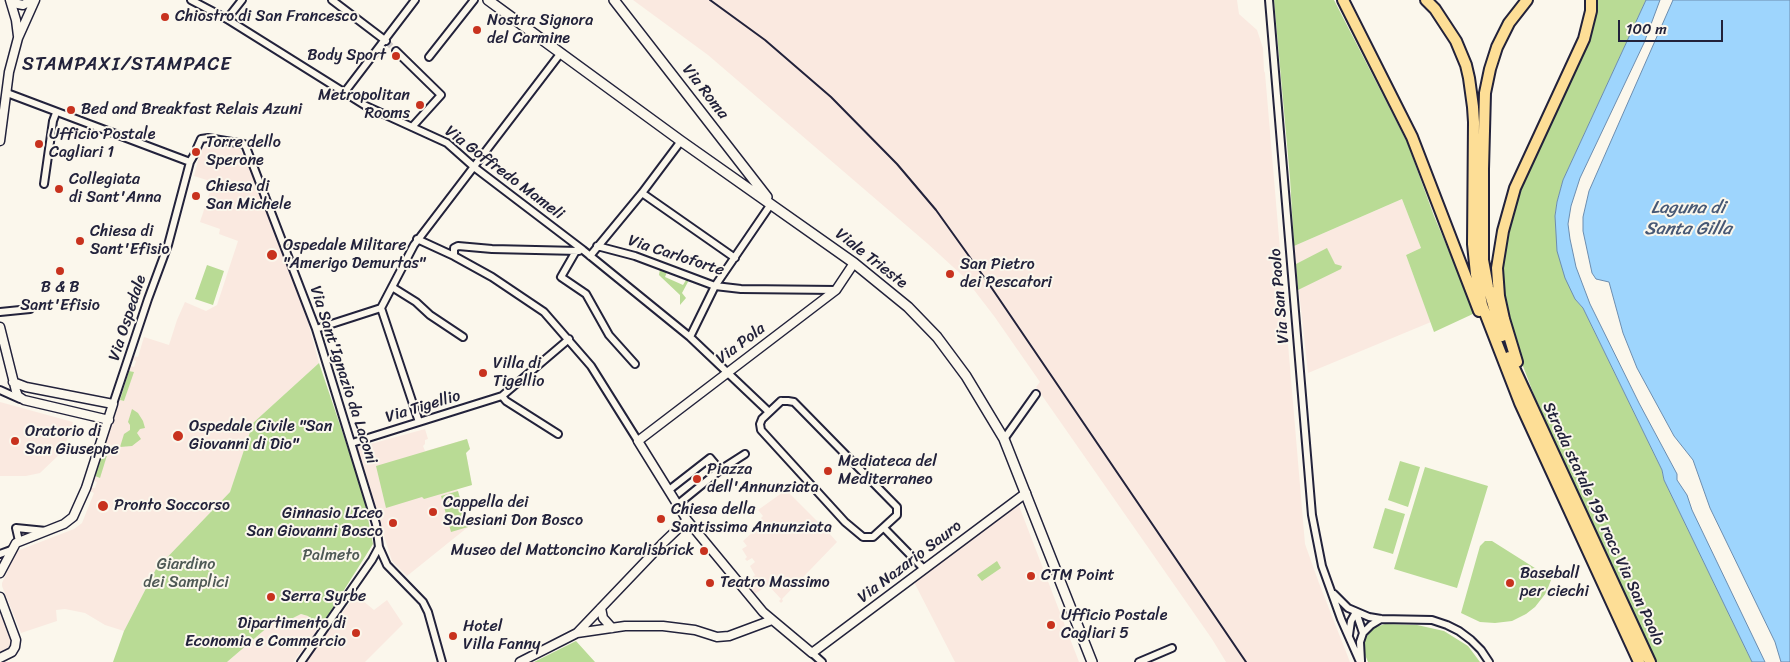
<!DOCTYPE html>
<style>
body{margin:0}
#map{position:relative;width:1790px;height:662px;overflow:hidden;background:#fbf7ec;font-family:Sriracha,sans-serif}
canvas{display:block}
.scale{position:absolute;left:1618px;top:20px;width:105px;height:22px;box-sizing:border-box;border:2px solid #22223b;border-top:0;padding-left:6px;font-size:15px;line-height:18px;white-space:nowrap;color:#22223b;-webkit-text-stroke:4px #fbf7ec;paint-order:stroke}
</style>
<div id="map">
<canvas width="1790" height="662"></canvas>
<div class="scale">100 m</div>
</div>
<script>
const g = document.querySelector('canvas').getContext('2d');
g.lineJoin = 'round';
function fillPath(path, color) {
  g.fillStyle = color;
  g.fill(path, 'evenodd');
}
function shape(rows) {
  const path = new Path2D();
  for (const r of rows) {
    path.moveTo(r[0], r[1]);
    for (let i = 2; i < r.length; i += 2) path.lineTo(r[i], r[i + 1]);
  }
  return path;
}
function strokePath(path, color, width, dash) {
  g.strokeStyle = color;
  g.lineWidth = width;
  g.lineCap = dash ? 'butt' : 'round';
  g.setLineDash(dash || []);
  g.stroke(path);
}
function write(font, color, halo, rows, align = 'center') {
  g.font = font + ' Sriracha,sans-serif';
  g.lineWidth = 4;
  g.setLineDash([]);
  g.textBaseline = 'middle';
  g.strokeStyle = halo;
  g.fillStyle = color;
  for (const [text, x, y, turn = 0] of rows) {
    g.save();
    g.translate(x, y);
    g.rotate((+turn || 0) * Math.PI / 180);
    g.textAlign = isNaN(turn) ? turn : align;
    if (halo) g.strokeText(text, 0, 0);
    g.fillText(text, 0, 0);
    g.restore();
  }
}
const built = shape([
 [633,0,1237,0,1239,14,1257,30,1263,48,1264,71,1265,73,1305,544,1319,583,1350,662,1226,662,1212,639,1036,387,1040,382,994,316,964,277,928,244,708,55],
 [219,142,237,145,241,151,258,189,306,315,319,363,253,423,230,492,156,569,124,631,105,625,85,613,65,609,56,610,57,621,21,633,2,586,2,583,17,551,74,529,82,523,94,493,90,491,91,487,95,488,97,482,93,481,95,476,99,478,109,449,104,447,120,400,124,401,133,372,129,371,131,366,134,367,136,361,132,360,134,356,138,357,144,337,169,345,177,320,185,302,206,311,217,305,238,241,219,234,220,229,200,222,213,182,194,176,201,149],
 [1402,199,1421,248,1406,255,1431,322,1308,373,1294,246],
 [0,402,73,422,63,451,40,473,26,476,0,476],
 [425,429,428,439,425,440,425,444,423,446,425,451,467,439,470,449,466,453,472,485,457,489,468,527,407,576,392,561,356,448],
 [786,490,827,531,825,533,827,534,829,533,837,542,782,599,783,601,781,603,779,601,781,599,768,585,755,594,746,583,755,575,750,566,755,562,752,558,747,561,745,559,747,557,742,549,747,546,743,541,764,522,761,518,763,516,758,510],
 [1016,498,1079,662,955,662,914,582],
 [356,595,374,610,387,600,403,624,365,662,304,662],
 [0,608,10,638,10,645,6,650,0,652],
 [301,614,308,616,317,624,322,625,293,662,227,662,276,620,293,618]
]);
const green = shape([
 [1274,0,1334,0,1407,142,1434,216,1475,313,1434,332,1406,255,1421,248,1402,199,1294,246,1290,178],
 [1596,0,1646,0,1563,180,1557,202,1555,216,1575,299,1583,308,1662,470,1664,480,1752,662,1655,662,1534,395,1518,353,1509,322,1503,295,1504,262,1508,234,1518,197,1527,171,1589,38,1596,15],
 [1327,248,1335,264,1342,266,1341,269,1298,290,1296,264],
 [207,265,224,271,213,305,195,299],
 [660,269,667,272,665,277,683,285,686,280,689,280,682,293,686,298,680,305,680,295,661,277,659,275],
 [319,363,363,493,373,544,322,625,317,624,308,616,301,614,293,618,276,620,227,662,113,662,124,631,156,569,230,492,253,423],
 [129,371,134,372,124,401,120,400],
 [132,409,138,413,143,421,145,428,140,429,137,433,141,439,132,446,120,447,124,434,130,430,130,425,128,422],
 [467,439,470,449,466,453,472,485,424,499,422,497,386,508,376,466],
 [104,447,109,449,100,478,95,476],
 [1400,461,1420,467,1408,507,1388,500],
 [1425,467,1488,486,1457,588,1394,569],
 [458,491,468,527,451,532,441,496],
 [1385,508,1405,514,1393,554,1373,548],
 [1485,541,1492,541,1538,570,1551,580,1546,593,1535,607,1526,614,1512,621,1495,623,1480,622,1461,613,1480,546],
 [997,561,1001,568,982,581,977,575],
 [1385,624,1417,625,1444,631,1468,646,1480,662,1368,662,1364,652,1365,639,1373,628],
 [576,641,595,662,534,662]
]);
const water = shape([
 [1646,0,1660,0,1644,43,1580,178,1571,206,1568,224,1570,239,1576,267,1590,304,1639,403,1677,474,1677,480,1687,495,1692,510,1765,662,1752,662,1664,480,1662,470,1583,308,1575,299,1565,278,1557,251,1555,216,1557,202,1563,180,1646,0],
 [1673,0,1790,0,1790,662,1781,662,1775,642,1710,508,1693,460,1674,436,1637,368,1623,333,1609,282,1596,279,1592,273,1583,231,1583,217,1589,191,1673,0]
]);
const minorTunnel = shape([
 [387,42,396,51]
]);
const minor = shape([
 [191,0,227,19,366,106,447,143,474,167,583,250,690,337,769,412],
 [332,0,386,41],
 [1269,0,1312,515,1322,566,1341,619,1360,662],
 [227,19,242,0],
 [396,51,441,95,412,127],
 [429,57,474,0],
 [7,93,190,162],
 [344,93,415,0],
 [197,148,201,139,208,138,244,144,246,147,316,329,376,524,379,547,372,560,301,662],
 [44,184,53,121,56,113],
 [642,193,735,258],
 [417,239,454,256,492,277,544,312,591,366,638,441],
 [414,245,560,54],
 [597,246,635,256,715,286,741,289,836,290],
 [576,251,561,277,586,294,609,335,635,364],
 [454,256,454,248,458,246,492,249,579,251],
 [590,256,642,193,681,141],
 [392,287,416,302,430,315,463,337],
 [381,308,419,422],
 [0,312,30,309],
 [316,329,381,308,414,245],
 [690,337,715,286,771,204],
 [0,390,20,399],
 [502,396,506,401,558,434],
 [781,401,788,401,794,402,897,507,897,515,873,537,863,537,845,522,761,430,760,424,762,419,781,401],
 [113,404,148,299,168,245,190,162,194,155],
 [1004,439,1036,394],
 [352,443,502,396,569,339],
 [720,470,745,454],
 [669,490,710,458,720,470,677,505],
 [884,528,923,568],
 [19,541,16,528,46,531],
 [379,547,387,565,423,602,428,612,442,662],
 [0,554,11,550],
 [1334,594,1348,608,1369,617,1381,619,1432,620,1447,625,1459,631,1471,640,1481,650,1489,662],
 [1356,612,1363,633],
 [1349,635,1351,621,1356,612],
 [812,653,822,662],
 [1361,661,1360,642,1363,633,1371,625,1381,619],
 [1139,662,1172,648]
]);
const tertiary = shape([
 [10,0,16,20,18,36],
 [13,0,18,4,23,5,32,0],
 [0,141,9,72,18,38,35,0],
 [854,263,836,290,638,441,687,520,763,612,812,653,1026,493],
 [0,327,16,391,18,396,24,400,109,420],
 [0,573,16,543,64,524,73,517,86,488,113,404,26,387,13,382],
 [0,597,16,640,15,647,12,652,0,658],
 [601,608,603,618,612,628],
 [577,633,625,626,663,626,695,630,717,637,729,636,772,620],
 [520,662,577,633,662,544,687,520]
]);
const secondary = shape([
 [488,0,681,141,854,263,908,307,937,337,966,376,1004,439,1092,662],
 [614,0,767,197]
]);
const trunk = shape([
 [1343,0,1412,137,1479,311],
 [1426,0,1435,9,1456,41,1466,65,1469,78,1473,107,1474,122,1473,244,1476,274,1482,305,1520,403,1639,662],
 [1502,336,1488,287,1483,260,1483,169,1485,93,1490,69,1497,47,1509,23,1527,0],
 [1509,357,1650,662],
 [1517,362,1504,319,1499,296,1497,268,1503,231,1515,188,1584,39,1591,11,1591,0]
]);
const rail = shape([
 [710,0,765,40,831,97,897,164,936,210,989,284,1246,662]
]);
const markers = [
 [165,17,5,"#c8321e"],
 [477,30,5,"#c8321e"],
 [396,56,5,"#c8321e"],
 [420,105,5,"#c8321e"],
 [71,110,5,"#c8321e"],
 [39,144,5,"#c8321e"],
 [196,152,5,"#c8321e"],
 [59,189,5,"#c8321e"],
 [196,196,5,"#c8321e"],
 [80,241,5,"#c8321e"],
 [272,255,6,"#c8321e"],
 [60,271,5,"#c8321e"],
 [950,274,5,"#c8321e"],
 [483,373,5,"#c8321e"],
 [178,436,6,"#c8321e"],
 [15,441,5,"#c8321e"],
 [828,471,5,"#c8321e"],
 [697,479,5,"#c8321e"],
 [103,506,6,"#c8321e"],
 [433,512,5,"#c8321e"],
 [661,519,5,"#c8321e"],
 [393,523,5,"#c8321e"],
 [704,551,5,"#c8321e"],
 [1031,576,5,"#c8321e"],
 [710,583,5,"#c8321e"],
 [1510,583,5,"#c8321e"],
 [271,597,5,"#c8321e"],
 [1051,625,5,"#c8321e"],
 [356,633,5,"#c8321e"],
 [453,636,5,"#c8321e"]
];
const poiNames = [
 ["Chiostro di San Francesco",175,17],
 ["Nostra Signora",487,21],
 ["del Carmine",487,39],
 ["Body Sport",386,56,"right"],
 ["Metropolitan",410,96,"right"],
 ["Rooms",410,114,"right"],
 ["Bed and Breakfast Relais Azuni",81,110],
 ["Ufficio Postale",49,135],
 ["Cagliari 1",49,153],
 ["Torre dello",206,143],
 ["Sperone",206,161],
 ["Collegiata",69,180],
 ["di Sant'Anna",69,198],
 ["Chiesa di",206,187],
 ["San Michele",206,205],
 ["Chiesa di",90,232],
 ["Sant'Efisio",90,250],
 ["Ospedale Militare",283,246],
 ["\"Amerigo Demurtas\"",283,264],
 ["San Pietro",960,265],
 ["dei Pescatori",960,283],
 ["B & B",60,288,"center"],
 ["Sant'Efisio",60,306,"center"],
 ["Villa di",493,364],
 ["Tigellio",493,382],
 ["Ospedale Civile \"San",189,427],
 ["Giovanni di Dio\"",189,445],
 ["Oratorio di",25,432],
 ["San Giuseppe",25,450],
 ["Mediateca del",838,462],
 ["Mediterraneo",838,480],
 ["Piazza",707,470],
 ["dell'Annunziata",707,488],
 ["Cappella dei",443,503],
 ["Salesiani Don Bosco",443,521],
 ["Pronto Soccorso",114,506],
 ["Chiesa della",671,510],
 ["Santissima Annunziata",671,528],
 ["Ginnasio LIceo",383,514,"right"],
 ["San Giovanni Bosco",383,532,"right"],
 ["Museo del Mattoncino Karalisbrick",694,551,"right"],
 ["Baseball",1520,574],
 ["per ciechi",1520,592],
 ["CTM Point",1041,576],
 ["Teatro Massimo",720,583],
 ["Serra Syrbe",281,597],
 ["Ufficio Postale",1061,616],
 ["Cagliari 5",1061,634],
 ["Dipartimento di",346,624,"right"],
 ["Economia e Commercio",346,642,"right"],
 ["Hotel",463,627],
 ["Villa Fanny",463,645]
];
const streetNames = [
 ["Via Roma",705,92,52],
 ["Via Goffredo Mameli",504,173,37],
 ["Via Carloforte",676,256,18],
 ["Viale Trieste",871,259,38],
 ["Via San Paolo",1280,296,-95],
 ["Via Ospedale",128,318,-72],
 ["Via Pola",741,344,-37],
 ["Via Sant'Ignazio da Laconi",343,375,72],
 ["Via Tigellio",423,407,-17],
 ["Strada statale 195 racc Via San Paolo",1603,524,65],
 ["Via Nazario Sauro",910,562,-37]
];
const parkNames = [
 ["Palmeto",331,556],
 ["Giardino",186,565],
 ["dei Samplici",186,583]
];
const waterNames = [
 ["Laguna di",1688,208],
 ["Santa Gilla",1688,229]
];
const quarterNames = [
 ["STAMPAXI/STAMPACE",127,65]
];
fillPath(built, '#fae9e0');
fillPath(green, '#b9db95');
fillPath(water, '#9ed5fd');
strokePath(water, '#6c8daf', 1);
strokePath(minorTunnel, '#d0ccc9', 6, [6, 3]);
strokePath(minor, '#22223b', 10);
strokePath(tertiary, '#22223b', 11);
strokePath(secondary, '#22223b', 12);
strokePath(trunk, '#22223b', 14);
strokePath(minor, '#fbf7ec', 6);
strokePath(tertiary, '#fbf7ec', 8);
strokePath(secondary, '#fbf7ec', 9);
strokePath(trunk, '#fdde96', 10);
strokePath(rail, '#22223b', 2);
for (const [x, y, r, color] of markers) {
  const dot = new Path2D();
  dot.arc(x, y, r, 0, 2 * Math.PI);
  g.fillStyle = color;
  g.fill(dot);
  strokePath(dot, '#fbf7ec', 2);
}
write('16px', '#22223b', '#fbf7ec', poiNames, 'left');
write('16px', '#22223b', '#fbf7ec', streetNames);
write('16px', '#4f5a56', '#fbf7ec', parkNames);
write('italic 18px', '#475875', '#fbf7ec', waterNames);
g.letterSpacing = '1px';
write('19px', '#22223b', '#fbf7ec', quarterNames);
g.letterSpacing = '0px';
</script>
